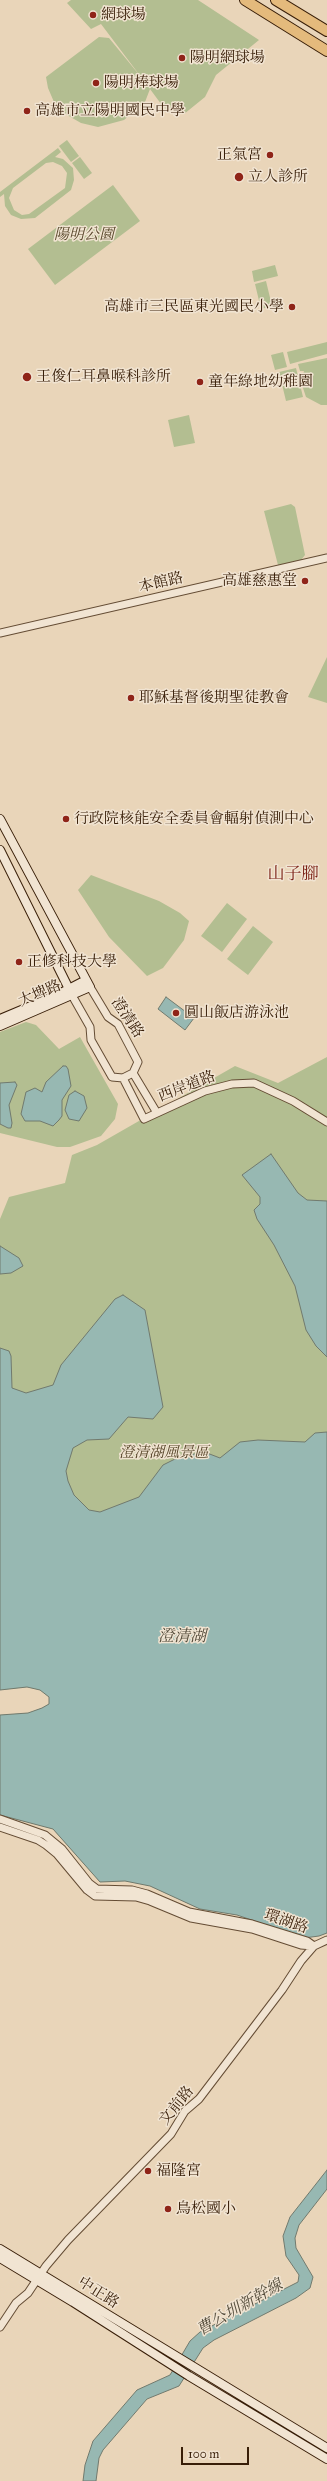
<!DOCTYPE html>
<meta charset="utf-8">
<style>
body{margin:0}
#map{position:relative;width:327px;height:2481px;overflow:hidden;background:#e9d5b9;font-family:"IM FELL Great Primer",serif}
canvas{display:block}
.scale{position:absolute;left:181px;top:2447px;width:68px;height:18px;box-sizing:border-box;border:2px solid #381e08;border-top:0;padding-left:5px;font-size:12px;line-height:14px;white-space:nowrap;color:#381e08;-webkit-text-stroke:3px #f1e4d2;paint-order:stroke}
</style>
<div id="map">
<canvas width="327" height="2481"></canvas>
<div class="scale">100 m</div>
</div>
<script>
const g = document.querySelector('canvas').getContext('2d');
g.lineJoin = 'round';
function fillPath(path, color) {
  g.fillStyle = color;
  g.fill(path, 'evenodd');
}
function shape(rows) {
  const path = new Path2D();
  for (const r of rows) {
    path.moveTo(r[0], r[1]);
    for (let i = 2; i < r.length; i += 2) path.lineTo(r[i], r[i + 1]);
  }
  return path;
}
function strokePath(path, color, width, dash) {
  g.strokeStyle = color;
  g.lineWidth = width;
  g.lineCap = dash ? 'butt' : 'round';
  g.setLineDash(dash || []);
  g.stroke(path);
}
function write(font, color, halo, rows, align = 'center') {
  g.font = font + ' "IM FELL Great Primer","Noto Serif TC",serif';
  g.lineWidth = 3;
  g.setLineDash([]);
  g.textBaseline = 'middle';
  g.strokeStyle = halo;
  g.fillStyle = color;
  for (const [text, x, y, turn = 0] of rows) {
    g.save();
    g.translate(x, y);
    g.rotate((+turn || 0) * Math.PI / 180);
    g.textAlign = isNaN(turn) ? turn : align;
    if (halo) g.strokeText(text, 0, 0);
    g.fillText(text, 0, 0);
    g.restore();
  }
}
const green = shape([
 [71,0,198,0,259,40,216,75,205,97,184,114,167,112,150,89,145,102,124,120,98,127,81,123,67,115,54,102,48,88,46,77,99,37,109,38,141,77,101,24,91,29,67,3],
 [67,140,79,156,71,162,59,146],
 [58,148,61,152,55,157,63,159,73,168,74,180,71,190,35,218,21,219,11,215,5,206,4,194,0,197,0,192],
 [53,162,62,166,67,173,65,188,29,214,22,215,14,210,9,198,13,188,46,163],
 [80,157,92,173,84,179,72,163],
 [113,185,140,221,55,285,28,249],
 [275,265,278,276,254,282,252,271],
 [266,281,272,306,261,309,255,284],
 [327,342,327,354,290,364,287,352],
 [283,352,287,367,275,370,271,355],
 [327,358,327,405,321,405,306,397,301,382,304,371,300,371,298,364],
 [296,368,303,397,286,401,279,372],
 [189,415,195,443,174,447,168,420],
 [291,504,295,507,305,555,301,560,278,565,264,511],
 [327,657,327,703,308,697],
 [91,875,159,901,180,913,189,921,184,940,163,968,147,976,109,937,78,890],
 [227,903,247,919,222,952,201,936],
 [253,926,273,942,248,975,227,959],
 [26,1022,36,1025,59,1049,80,1037,118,1104,115,1119,101,1136,70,1147,57,1147,0,1133,0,1032],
 [327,1057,327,1933,319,1936,259,1923,237,1915,200,1909,150,1886,125,1881,100,1882,53,1829,0,1815,0,1715,28,1713,42,1708,49,1704,49,1697,40,1690,27,1687,0,1690,0,1219,9,1197,65,1183,72,1155,97,1145,235,1066,278,1083]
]);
const water = shape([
 [166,997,194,1018,185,1030,158,1009,166,997],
 [63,1066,66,1066,68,1069,71,1086,62,1100,62,1116,59,1120,53,1126,40,1121,25,1121,21,1114,26,1092,35,1088,42,1092,46,1082,63,1066],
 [15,1082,17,1085,9,1105,12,1123,11,1128,8,1128,0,1124,0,1083,15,1082],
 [75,1091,84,1096,87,1108,79,1121,69,1119,65,1110,69,1095,75,1091],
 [271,1154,298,1193,307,1200,327,1201,327,1357,316,1346,306,1330,295,1286,274,1245,257,1219,254,1210,260,1204,260,1197,242,1175,271,1154],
 [0,1246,19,1258,23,1266,11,1273,0,1274,0,1246],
 [123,1295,145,1310,163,1407,153,1419,128,1417,109,1439,87,1440,73,1448,66,1471,68,1481,74,1495,89,1510,100,1512,139,1497,163,1465,183,1455,207,1453,220,1458,240,1442,258,1440,305,1442,315,1433,327,1432,327,1933,319,1936,304,1938,237,1915,200,1909,150,1886,125,1881,100,1882,53,1829,0,1815,0,1715,28,1713,42,1708,49,1704,49,1697,40,1690,27,1687,0,1690,0,1348,9,1351,11,1356,12,1388,26,1393,53,1385,61,1365,115,1299,123,1295],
 [327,2170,327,2189,299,2225,295,2238,296,2248,313,2277,310,2288,296,2298,214,2340,203,2348,179,2386,147,2399,103,2450,99,2458,96,2481,83,2481,85,2465,93,2441,137,2390,170,2375,190,2341,200,2332,298,2282,299,2275,286,2256,283,2236,290,2217,327,2170]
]);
const tertiary = shape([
 [0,633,327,558],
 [69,990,90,1027,91,1040,112,1077,123,1078,133,1073,138,1062,118,1024,108,1017,90,987],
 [133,1073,157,1113],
 [123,1078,144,1119,205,1091,232,1084,254,1083,293,1101,327,1122],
 [0,1819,45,1835,62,1849,89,1883,97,1889,132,1890,147,1894,189,1912,252,1924,307,1941,314,1946],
 [0,1827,38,1840,46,1845,57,1854,87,1890,95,1896,136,1897,150,1901,191,1918,252,1929,301,1945,313,1946],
 [0,2327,16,2303,28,2293,46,2266,68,2240,171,2134,185,2111,199,2099,282,1990,301,1961,314,1946,327,1940]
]);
const secondary = shape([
 [0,819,90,987,0,1026],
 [0,850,69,989],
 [0,1019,57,995,86,980],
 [0,2249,327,2448],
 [0,2258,73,2302,189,2376,327,2459]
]);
const motorway = shape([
 [245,0,327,51],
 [276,0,327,31]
]);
const markers = [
 [93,15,4,"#8f2418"],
 [182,58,4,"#8f2418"],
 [96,83,4,"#8f2418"],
 [27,111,4,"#8f2418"],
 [270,155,4,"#8f2418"],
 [239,177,5,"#8f2418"],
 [292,307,4,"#8f2418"],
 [27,377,5,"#8f2418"],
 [200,382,4,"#8f2418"],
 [305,581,4,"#8f2418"],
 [131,698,4,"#8f2418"],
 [66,819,4,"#8f2418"],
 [19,962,4,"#8f2418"],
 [176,1013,4,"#8f2418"],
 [148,2171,4,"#8f2418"],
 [168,2209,4,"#8f2418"]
];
const poiNames = [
 ["網球場",101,15],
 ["陽明網球場",190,58],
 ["陽明棒球場",104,83],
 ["高雄市立陽明國民中學",35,111],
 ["正氣宮",262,155,"right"],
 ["立人診所",248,177],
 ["高雄市三民區東光國民小學",284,307,"right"],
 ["王俊仁耳鼻喉科診所",36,377],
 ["童年綠地幼稚園",208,382],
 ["高雄慈惠堂",297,581,"right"],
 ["耶穌基督後期聖徒教會",139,698],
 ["行政院核能安全委員會輻射偵測中心",74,819],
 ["正修科技大學",27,962],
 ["圓山飯店游泳池",184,1013],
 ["福隆宮",156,2171],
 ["鳥松國小",176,2209]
];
const parkNames = [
 ["陽明公園",84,235],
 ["澄清湖風景區",164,1453]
];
const streetNames = [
 ["本館路",161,583,-13],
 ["大埤路",40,994,-23],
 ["澄清路",127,1018,56],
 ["西岸道路",187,1087,-21],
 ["環湖路",286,1922,19],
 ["文前路",177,2106,-51],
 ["中正路",98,2293,32]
];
const waterNames = [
 ["澄清湖",182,1637],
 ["曹公圳新幹線",240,2308,-30]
];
const quarterNames = [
 ["山子腳",293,875]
];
fillPath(green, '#b3be91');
fillPath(water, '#97b8b2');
strokePath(water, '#717a6e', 1);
strokePath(tertiary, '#644c34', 9);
strokePath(secondary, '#381e08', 10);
strokePath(motorway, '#381e08', 12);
strokePath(tertiary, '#f1e4d2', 7);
strokePath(secondary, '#f1e4d2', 8);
strokePath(motorway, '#e4ba7c', 10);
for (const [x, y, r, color] of markers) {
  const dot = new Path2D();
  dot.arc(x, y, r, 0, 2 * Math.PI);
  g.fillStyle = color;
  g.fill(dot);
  strokePath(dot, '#f1e4d2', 1.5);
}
write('15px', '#381e08', '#f1e4d2', poiNames, 'left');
write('italic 15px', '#57462a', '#f1e4d2', parkNames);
write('15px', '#381e08', '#f1e4d2', streetNames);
write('italic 16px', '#544c3b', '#f1e4d2', waterNames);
write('17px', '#7a1f14', '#f1e4d2', quarterNames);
</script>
